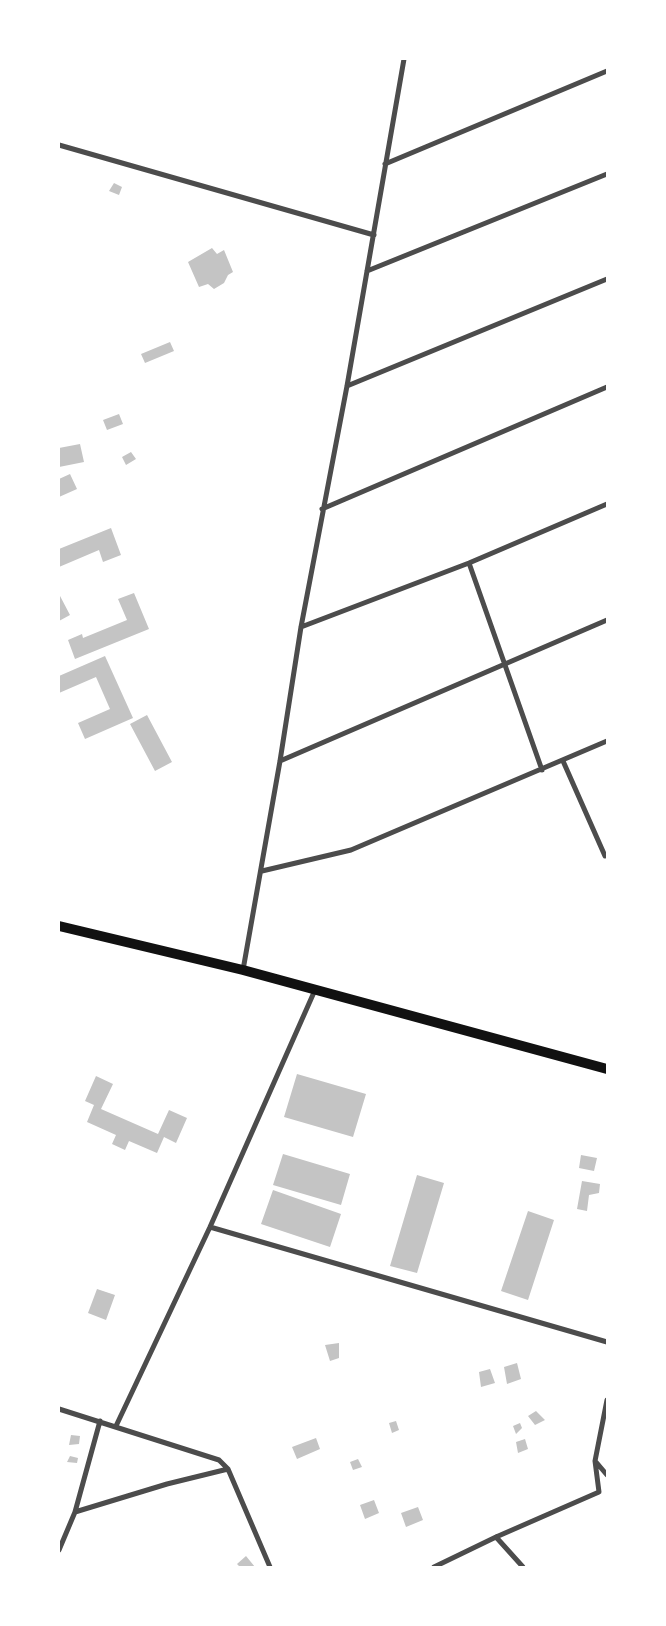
<!DOCTYPE html>
<style>
body{margin:0}
#map{position:relative;width:666px;height:1626px;overflow:hidden;background:#fff;font-family:"Roboto Condensed",sans-serif}
canvas{display:block}
.frame{position:absolute;inset:0;border:60px solid #fff;pointer-events:none}
</style>
<div id="map">
<canvas width="666" height="1626"></canvas>
<div class="frame"></div>
</div>
<script>
const g = document.querySelector('canvas').getContext('2d');
g.lineJoin = 'round';
function fillPath(path, color) {
  g.fillStyle = color;
  g.fill(path, 'evenodd');
}
function shape(rows) {
  const path = new Path2D();
  for (const r of rows) {
    path.moveTo(r[0], r[1]);
    for (let i = 2; i < r.length; i += 2) path.lineTo(r[i], r[i + 1]);
  }
  return path;
}
function strokePath(path, color, width, dash) {
  g.strokeStyle = color;
  g.lineWidth = width;
  g.lineCap = dash ? 'butt' : 'round';
  g.setLineDash(dash || []);
  g.stroke(path);
}
const building = shape([
 [114,183,122,187,119,195,109,191],
 [212,248,217,254,224,250,233,272,228,275,224,283,214,289,208,284,199,287,188,262],
 [170,342,174,351,145,363,141,354],
 [119,414,123,424,107,430,103,420],
 [80,444,84,462,59,467,59,448],
 [131,452,136,459,126,465,122,457],
 [70,474,77,489,59,497,59,479],
 [111,528,121,555,103,562,99,550,59,567,59,549],
 [134,593,149,629,75,659,68,640,82,634,83,638,127,620,118,599],
 [59,594,70,615,59,621],
 [105,656,133,718,85,739,78,723,110,709,96,677,59,693,59,676],
 [147,715,172,762,155,771,130,724],
 [297,1074,366,1094,353,1137,284,1117],
 [96,1076,113,1084,101,1109,158,1134,169,1110,187,1118,176,1143,164,1137,157,1153,129,1141,125,1150,112,1144,116,1135,87,1122,94,1105,85,1101],
 [283,1154,350,1174,341,1205,273,1185],
 [581,1155,597,1158,594,1171,579,1168],
 [417,1175,444,1183,417,1273,390,1266],
 [582,1181,600,1184,599,1193,589,1195,587,1211,577,1209],
 [273,1190,341,1214,330,1247,261,1224],
 [528,1211,554,1220,528,1300,501,1291],
 [97,1289,115,1295,106,1320,88,1313],
 [339,1343,339,1358,330,1361,325,1345],
 [517,1363,521,1379,507,1384,504,1367],
 [490,1369,495,1383,481,1387,479,1372],
 [536,1411,545,1420,535,1425,528,1416],
 [396,1421,399,1430,392,1433,389,1423],
 [520,1423,522,1428,516,1434,513,1426],
 [71,1435,80,1436,79,1444,69,1445],
 [316,1438,320,1449,297,1459,292,1447],
 [525,1439,528,1449,518,1453,516,1442],
 [70,1456,78,1458,77,1463,67,1462],
 [358,1459,362,1467,353,1470,350,1462],
 [374,1500,379,1513,365,1519,360,1505],
 [418,1507,423,1520,406,1527,401,1513],
 [246,1556,255,1567,240,1567,237,1564]
]);
const minor = shape([
 [59,145,374,235],
 [385,164,607,71],
 [367,271,607,174],
 [347,386,607,279],
 [322,509,607,387],
 [469,563,542,770],
 [301,627,469,563,607,504],
 [280,761,607,620],
 [563,761,605,856,607,855],
 [262,871,351,850,607,741],
 [243,970,280,761,301,627,347,386,404,59],
 [210,1227,607,1342],
 [59,1409,219,1460,228,1469,270,1567],
 [116,1426,210,1227,315,990],
 [596,1462,607,1475],
 [75,1512,100,1421],
 [496,1537,523,1567],
 [59,1550,75,1512,167,1484,228,1469],
 [434,1567,496,1537,599,1492,595,1461,607,1400]
]);
const primary = shape([
 [59,926,243,970,607,1069]
]);
fillPath(building, '#c4c4c4');
strokePath(minor, '#4c4c4c', 5);
strokePath(primary, '#111', 10);
</script>
